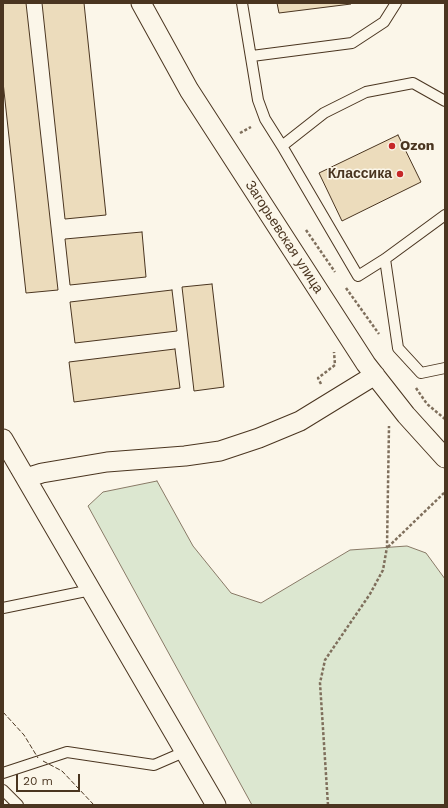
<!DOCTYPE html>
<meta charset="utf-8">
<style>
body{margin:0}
#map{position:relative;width:448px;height:808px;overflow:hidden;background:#fbf6e9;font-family:"Work Sans",sans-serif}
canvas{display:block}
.frame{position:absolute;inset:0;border:4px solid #4a3520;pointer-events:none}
.scale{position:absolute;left:16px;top:774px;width:64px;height:18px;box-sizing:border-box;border:2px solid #4a3520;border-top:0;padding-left:5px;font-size:12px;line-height:14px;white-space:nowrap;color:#4a3520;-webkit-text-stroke:3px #fbf6e9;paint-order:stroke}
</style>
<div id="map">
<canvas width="448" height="808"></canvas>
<div class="frame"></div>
<div class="scale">20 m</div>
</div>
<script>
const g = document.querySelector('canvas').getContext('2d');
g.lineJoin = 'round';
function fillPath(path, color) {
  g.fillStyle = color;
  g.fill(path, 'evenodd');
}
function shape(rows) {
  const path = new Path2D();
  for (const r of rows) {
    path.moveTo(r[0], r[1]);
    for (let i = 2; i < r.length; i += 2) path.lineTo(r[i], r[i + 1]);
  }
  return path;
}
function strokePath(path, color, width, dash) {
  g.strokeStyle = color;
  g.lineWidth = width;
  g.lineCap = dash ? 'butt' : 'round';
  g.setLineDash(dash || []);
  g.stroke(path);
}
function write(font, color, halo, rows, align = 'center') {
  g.font = font + ' "Work Sans",sans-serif';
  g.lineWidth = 3;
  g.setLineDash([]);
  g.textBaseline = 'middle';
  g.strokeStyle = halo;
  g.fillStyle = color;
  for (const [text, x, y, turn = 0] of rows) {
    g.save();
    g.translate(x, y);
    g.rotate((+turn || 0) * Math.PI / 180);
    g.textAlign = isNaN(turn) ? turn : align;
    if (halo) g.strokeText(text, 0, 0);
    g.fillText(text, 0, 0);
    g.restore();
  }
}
const green = shape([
 [157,481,193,546,231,593,261,603,350,550,407,546,426,553,445,579,445,805,252,805,88,506,103,492,157,481]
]);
const building = shape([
 [3,3,26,3,58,290,26,293,3,82,3,3],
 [42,3,84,3,106,215,65,219,42,3],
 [277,3,350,3,351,4,279,13,277,3],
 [398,135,421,182,342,221,319,173,398,135],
 [142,232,146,277,70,285,65,239,142,232],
 [212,284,224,387,194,391,182,287,212,284],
 [172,290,177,331,75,343,70,302,172,290],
 [175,349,180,388,74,402,69,362,175,349]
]);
const path = shape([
 [240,133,251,127],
 [306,230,335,272],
 [346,288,379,334],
 [321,384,318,378,335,365,334,352],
 [416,388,427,404,445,419],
 [388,547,445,492],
 [328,805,320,683,325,660,370,594,383,570,387,547,389,426]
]);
const service = shape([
 [242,3,258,100,265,119,282,146],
 [252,56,352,43,384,22,396,3],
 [445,101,413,83,366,92,324,113,282,146,358,276,385,259,445,215],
 [385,259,398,348,421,373,445,368],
 [3,608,91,590],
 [3,773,67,752,154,765,184,752],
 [3,790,18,805]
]);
const minor = shape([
 [141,3,189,90,366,364,406,415,445,458],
 [3,439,216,805],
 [26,478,42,473,107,462,185,456,220,451,259,438,300,421,375,375]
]);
const fence = shape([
 [3,712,24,735,38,758],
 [43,761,62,771,94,805]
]);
const markers = [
 [392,146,4,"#c62828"],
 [400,174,4,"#c62828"]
];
const poiNames = [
 ["Ozon",400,146],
 ["Классика",392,174,"right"]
];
const streetNames = [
 ["Загорьевская улица",284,237,57]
];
fillPath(green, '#dce7d0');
strokePath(green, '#887966', 1);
fillPath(building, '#ecdcbc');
strokePath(building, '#4a3520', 1);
strokePath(service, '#4a3520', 12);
strokePath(minor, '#4a3520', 21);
strokePath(path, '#7f6f5c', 2.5, [3, 2]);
strokePath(service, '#fbf6e9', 10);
strokePath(minor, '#fbf6e9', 19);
strokePath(fence, '#4a3520', 1, [5, 2]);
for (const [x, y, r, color] of markers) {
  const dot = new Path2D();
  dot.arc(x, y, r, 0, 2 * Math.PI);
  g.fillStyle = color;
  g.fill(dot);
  strokePath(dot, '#fbf6e9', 1.5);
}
write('bold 14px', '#4a3520', '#fbf6e9', poiNames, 'left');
write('14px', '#4a3520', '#fbf6e9', streetNames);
</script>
